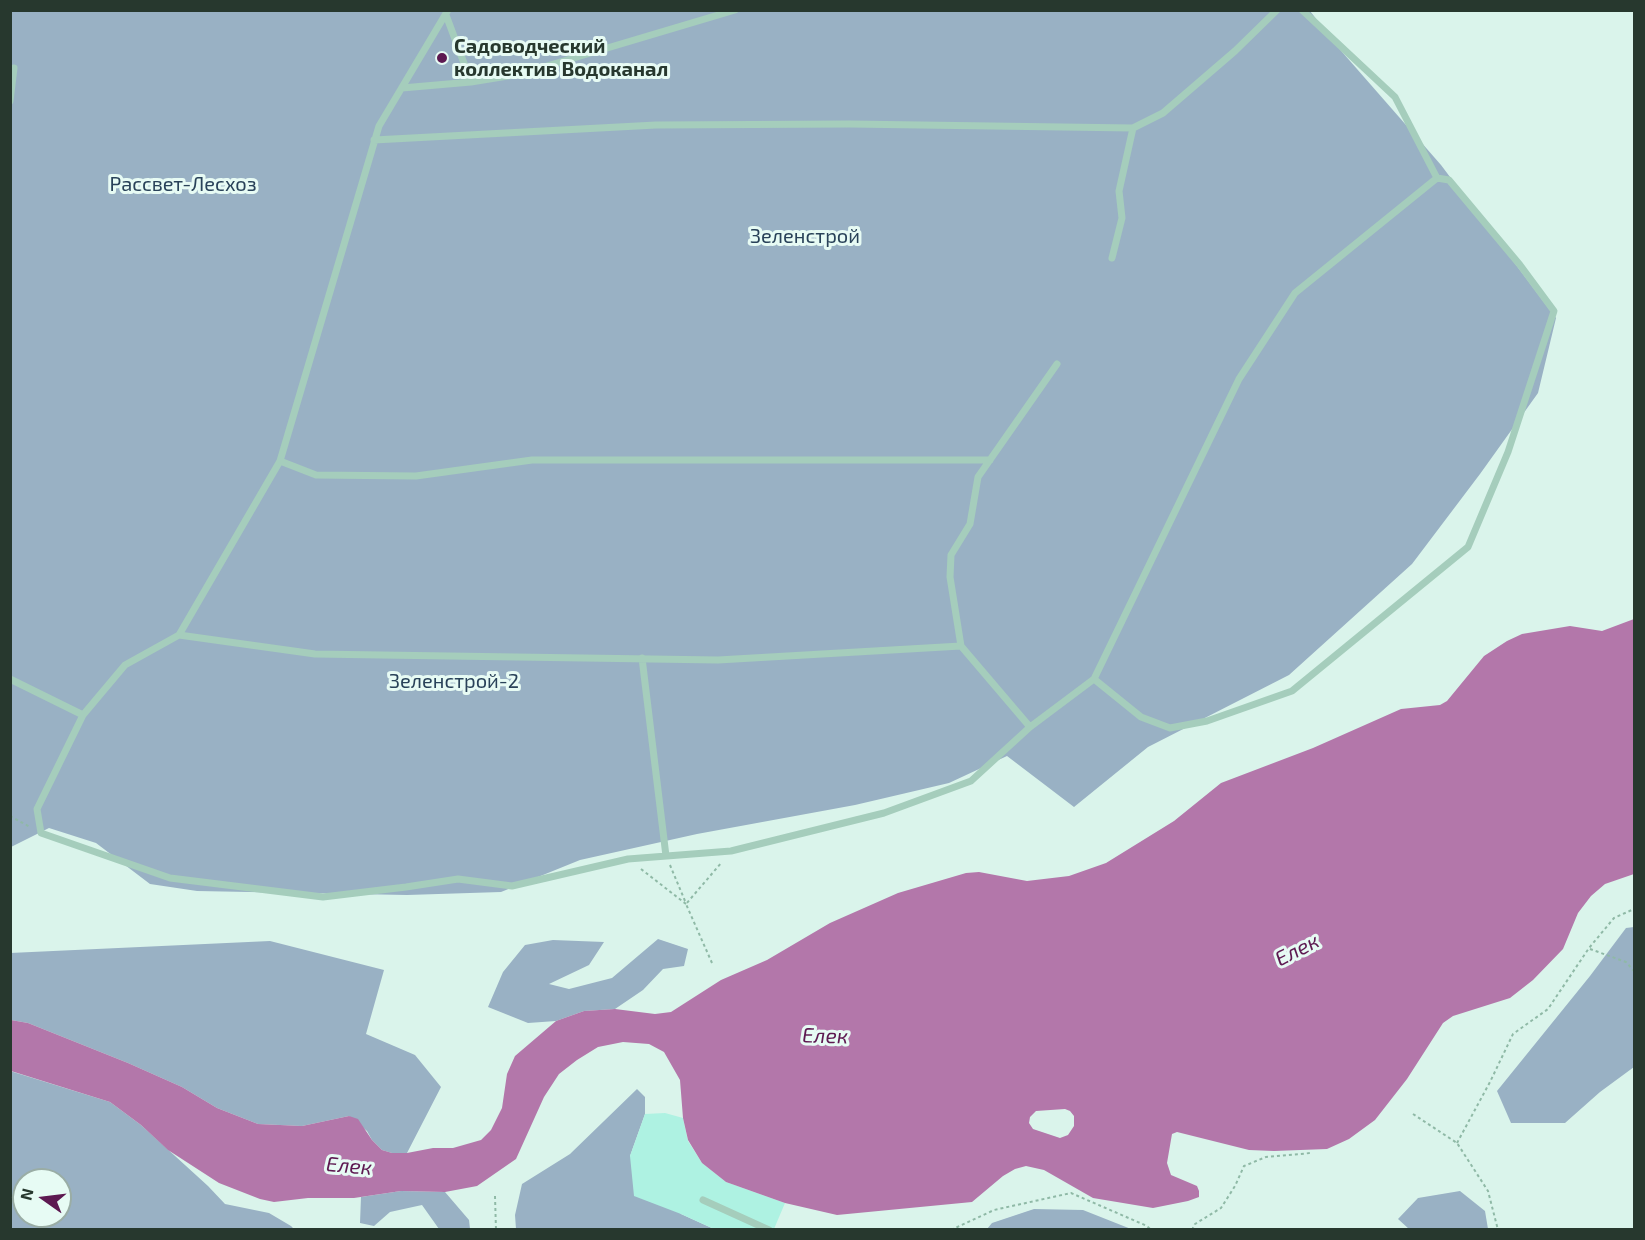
<!DOCTYPE html>
<meta charset="utf-8">
<style>
body{margin:0}
#map{position:relative;width:1645px;height:1240px;overflow:hidden;background:#daf4eb;font-family:"Exo 2",sans-serif}
canvas{display:block}
.frame{position:absolute;inset:0;border:12px solid #27382e;pointer-events:none}
.north{position:absolute;left:12px;top:1168px;width:60px;height:60px;box-sizing:border-box;background:#e7fbf4;border:2px solid #9aada5;border-radius:50%;rotate:284deg;font-size:16px;font-weight:700;line-height:24px;text-align:center;color:#27382e}
.north::after{content:'';display:block;margin:auto;width:21px;height:27px;background:#5d1951;clip-path:polygon(50% 0,100% 100%,50% 72%,0 100%)}
</style>
<div id="map">
<canvas width="1645" height="1240"></canvas>
<div class="frame"></div>
<div class="north">N</div>
</div>
<script>
const g = document.querySelector('canvas').getContext('2d');
g.lineJoin = 'round';
function fillPath(path, color) {
  g.fillStyle = color;
  g.fill(path, 'evenodd');
}
function shape(rows) {
  const path = new Path2D();
  for (const r of rows) {
    path.moveTo(r[0], r[1]);
    for (let i = 2; i < r.length; i += 2) path.lineTo(r[i], r[i + 1]);
  }
  return path;
}
function strokePath(path, color, width, dash) {
  g.strokeStyle = color;
  g.lineWidth = width;
  g.lineCap = dash ? 'butt' : 'round';
  g.setLineDash(dash || []);
  g.stroke(path);
}
function write(font, color, halo, rows, align = 'center') {
  g.font = font + ' "Exo 2",sans-serif';
  g.lineWidth = 6;
  g.setLineDash([]);
  g.textBaseline = 'middle';
  g.strokeStyle = halo;
  g.fillStyle = color;
  for (const [text, x, y, turn = 0] of rows) {
    g.save();
    g.translate(x, y);
    g.rotate((+turn || 0) * Math.PI / 180);
    g.textAlign = isNaN(turn) ? turn : align;
    if (halo) g.strokeText(text, 0, 0);
    g.fillText(text, 0, 0);
    g.restore();
  }
}
const green = shape([
 [11,11,1310,11,1343,53,1441,165,1556,318,1538,393,1480,474,1412,564,1289,675,1148,747,1074,807,1007,756,949,783,855,805,697,834,580,860,501,892,407,895,197,891,150,884,96,843,49,828,11,847],
 [1634,927,1634,1067,1600,1092,1565,1123,1511,1123,1497,1091,1590,976,1626,928],
 [658,939,688,949,684,966,663,969,643,990,615,1009,584,1011,556,1021,528,1023,488,1007,503,972,525,945,553,940,604,942,589,965,549,984,569,989,612,978],
 [270,941,384,970,366,1034,415,1055,441,1087,407,1153,392,1153,382,1150,372,1140,367,1131,349,1116,302,1126,258,1124,217,1108,182,1087,128,1063,28,1023,11,1020,10,953],
 [10,1071,110,1102,141,1125,208,1186,225,1204,269,1213,291,1226,294,1229,11,1229],
 [24,1180,60,1180,60,1216,24,1216],
 [637,1089,645,1097,645,1114,630,1156,681,1214,714,1229,516,1229,515,1215,522,1184,570,1154],
 [401,1191,445,1192,469,1220,470,1229,439,1229,422,1205,390,1212,374,1226,360,1223,361,1197],
 [1460,1191,1485,1211,1488,1229,1409,1229,1398,1219,1418,1198],
 [1034,1209,1083,1210,1131,1229,987,1229,992,1223]
]);
const sand = shape([
 [665,1113,683,1118,688,1141,702,1163,726,1182,785,1203,774,1229,714,1229,681,1214,634,1196,630,1156,645,1114]
]);
const water = shape([
 [1634,619,1634,874,1605,884,1591,896,1578,913,1563,949,1533,980,1510,998,1453,1016,1443,1023,1407,1079,1375,1120,1349,1139,1327,1149,1274,1151,1249,1150,1177,1132,1172,1134,1167,1163,1171,1175,1197,1186,1199,1191,1199,1197,1188,1201,1153,1208,1093,1198,1044,1170,1026,1166,1015,1169,1003,1176,972,1202,837,1215,785,1203,726,1182,702,1163,688,1140,683,1118,680,1080,664,1052,649,1044,623,1042,598,1047,577,1060,559,1074,544,1097,516,1159,477,1186,445,1192,401,1191,354,1198,308,1198,274,1202,260,1199,219,1183,168,1150,141,1125,110,1102,11,1071,11,1020,28,1023,128,1063,182,1087,217,1108,258,1124,302,1126,349,1116,358,1119,372,1140,382,1150,392,1153,407,1153,433,1148,453,1148,481,1140,491,1130,502,1108,507,1074,515,1056,556,1021,584,1011,615,1009,655,1014,671,1012,721,980,767,960,830,923,898,893,966,873,979,872,1027,881,1069,876,1106,863,1174,821,1221,783,1313,748,1401,709,1440,705,1447,701,1484,656,1507,641,1522,634,1570,626,1602,631],
 [1065,1109,1070,1111,1074,1116,1074,1126,1068,1135,1060,1138,1033,1129,1029,1123,1030,1117,1036,1111]
]);
const path = shape([
 [10,816,30,827],
 [670,865,685,901],
 [641,869,686,904],
 [1590,949,1626,962,1634,971],
 [712,963,686,904,722,862],
 [1413,1114,1457,1143,1488,1191,1498,1230],
 [1457,1143,1490,1082,1513,1034,1548,1009,1589,948,1614,918,1634,909],
 [495,1196,496,1230],
 [951,1230,994,1210,1071,1193,1147,1226,1151,1230],
 [1192,1230,1195,1224,1221,1208,1235,1186,1244,1166,1266,1157,1311,1153]
]);
const service = shape([
 [448,10,379,126,280,461,179,635,315,654,718,660,961,646,1030,727,1094,679,1239,379,1295,293,1437,178,1395,97,1302,10],
 [446,15,471,82],
 [402,88,471,82,520,74,735,10],
 [10,101,14,68],
 [374,140,656,125,850,124,1133,128],
 [1112,258,1122,218,1119,191,1133,128,1163,113,1235,51,1277,10],
 [280,461,316,475,416,476,532,460,990,460],
 [179,635,125,665,83,715,37,809,41,833,170,878,323,897,406,887,458,879,512,886,628,859,731,851,884,813,971,781,1030,727],
 [961,646,950,577,951,555,970,524,978,477,1057,364],
 [642,658,666,856],
 [10,679,83,715],
 [1094,679,1141,717,1170,728,1207,721,1292,691,1468,547,1508,452,1554,311,1520,265,1449,180,1437,178],
 [703,1200,769,1230]
]);
const markers = [
 [442,58,6,"#5d1951"]
];
const poiNames = [
 ["Садоводческий",454,46],
 ["коллектив Водоканал",454,69]
];
const parkNames = [
 ["Рассвет-Лесхоз",183,184],
 ["Зеленстрой",805,236],
 ["Зеленстрой-2",454,681]
];
const waterNames = [
 ["Елек",1297,950,-27],
 ["Елек",825,1036,1],
 ["Елек",349,1166,5]
];
fillPath(green, '#99b1c4');
fillPath(sand, '#aef2e2');
fillPath(water, '#b377aa');
strokePath(path, '#8fb9a6', 2, [3, 3]);
strokePath(service, '#a5cdbc', 7);
for (const [x, y, r, color] of markers) {
  const dot = new Path2D();
  dot.arc(x, y, r, 0, 2 * Math.PI);
  g.fillStyle = color;
  g.fill(dot);
  strokePath(dot, '#e7fbf4', 2);
}
write('bold 20px', '#27382e', '#e7fbf4', poiNames, 'left');
write('20px', '#294259', '#e7fbf4', parkNames);
write('italic 21px', '#5d1951', '#e7fbf4', waterNames);
</script>
